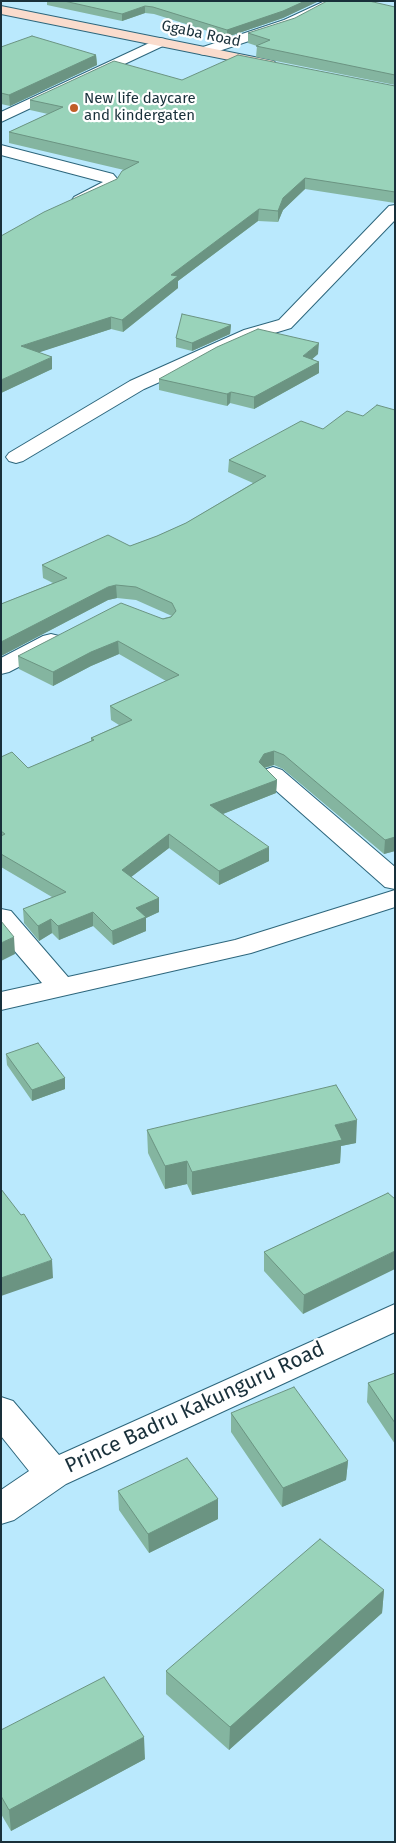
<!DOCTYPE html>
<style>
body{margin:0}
#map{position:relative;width:396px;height:1843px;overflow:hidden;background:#bae9fd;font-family:"Fira Sans",sans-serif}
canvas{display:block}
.frame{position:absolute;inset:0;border:2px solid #19303a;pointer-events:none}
</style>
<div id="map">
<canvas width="396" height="1843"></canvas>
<div class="frame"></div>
</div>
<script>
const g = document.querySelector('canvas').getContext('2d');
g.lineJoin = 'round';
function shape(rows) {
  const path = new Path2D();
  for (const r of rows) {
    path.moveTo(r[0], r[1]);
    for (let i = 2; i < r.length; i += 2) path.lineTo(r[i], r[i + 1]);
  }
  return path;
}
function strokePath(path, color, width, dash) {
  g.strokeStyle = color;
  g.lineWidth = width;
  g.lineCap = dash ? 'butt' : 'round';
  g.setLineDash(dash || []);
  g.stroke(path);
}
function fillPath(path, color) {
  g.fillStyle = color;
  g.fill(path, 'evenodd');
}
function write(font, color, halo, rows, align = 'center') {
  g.font = font + ' "Fira Sans",sans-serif';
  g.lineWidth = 4.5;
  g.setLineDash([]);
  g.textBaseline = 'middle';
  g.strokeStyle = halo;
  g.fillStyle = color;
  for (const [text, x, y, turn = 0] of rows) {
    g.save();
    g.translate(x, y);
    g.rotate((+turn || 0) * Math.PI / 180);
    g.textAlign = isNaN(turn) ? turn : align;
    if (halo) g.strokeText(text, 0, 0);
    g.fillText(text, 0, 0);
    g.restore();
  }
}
const minor = shape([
 [325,1,342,1,294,26,210,54,205,55,200,54,198,51,200,48,284,20,325,1],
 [160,38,165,39,167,42,165,45,1,122,1,112,160,38],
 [1,145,113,174,120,182,116,188,86,203,74,203,72,200,74,197,103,182,1,155,1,145],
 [395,205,395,220,291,328,258,338,144,389,23,461,16,463,9,461,6,457,9,453,130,381,244,330,279,320,389,206,395,205],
 [51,634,59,636,63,641,59,646,9,672,1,674,1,658,43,636,51,634],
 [273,767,282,770,395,867,395,889,385,887,264,780,260,775,264,770,273,767],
 [395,890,395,907,251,953,1,1010,1,992,42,983,1,935,1,909,11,911,68,977,235,940,395,890],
 [395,1304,395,1332,66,1484,14,1520,1,1524,1,1490,29,1471,1,1436,1,1397,13,1401,59,1455,395,1304]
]);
const secondary = shape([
 [1,6,269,60,274,61,276,64,274,67,269,68,1,14,1,6]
]);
const wall = shape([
 [47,1,319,1,283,18,227,37,154,14,145,13,122,21,47,5],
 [395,7,395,85,256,57,257,46,248,43,248,33],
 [1,47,96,55,97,65,10,106,1,104],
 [182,80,395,86,395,203,305,189,283,210,278,222,258,221,178,281,178,288,123,332,111,329,39,352,52,369,1,393,117,179,124,170,9,143,9,132,48,114,30,110,30,100],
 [231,325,230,334,192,351,176,347,176,338],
 [318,354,312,359,319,362,319,373,254,409,230,403,227,406,159,390,159,379],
 [395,410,395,851,384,854,283,769,274,765,265,768,277,780,276,793,223,814,269,861,219,885,169,848,131,877,159,898,159,912,146,918,146,931,113,945,93,926,59,940,52,933,39,941,24,923,23,909,52,897,1,867,1,757,28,768,91,741,91,738,119,725,111,720,110,706,166,681,119,654,91,666,53,686,19,669,18,656,172,616,136,600,117,598,108,600,1,656,1,604,53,583,43,578,42,565,130,546,157,536,186,523,253,483,228,472,229,460,363,416],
 [6,1054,65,1078,65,1089,32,1101,7,1065],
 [147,1130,356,1143,341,1146,340,1163,192,1195,187,1184,165,1189,148,1153],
 [388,1193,303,1314,264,1271,264,1252],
 [395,1373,395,1444,367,1402,368,1383],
 [231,1413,348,1461,346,1480,282,1507,231,1432],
 [118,1491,218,1499,218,1519,149,1553,119,1510],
 [384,1590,382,1613,229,1750,166,1694,166,1671],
 [1,1730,145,1759,11,1831,1,1814]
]);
const shadedWall = shape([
 [305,1,319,1,283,18,227,37,227,30],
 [145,6,145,13,122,21,122,14],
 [96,55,97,65,10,106,9,95],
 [305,178,305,189,283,210,278,222,278,211,283,198],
 [259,209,258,221,178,281,178,288,123,332,122,320,171,275],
 [111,317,111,329,22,358,21,346],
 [231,325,230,334,192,351,192,343],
 [319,343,318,354,303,367,303,356],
 [52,357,52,369,1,393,1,380],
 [319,362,319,373,254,409,254,397],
 [231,392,230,403,227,406,227,394],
 [116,585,117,598,108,600,1,656,1,642,108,587],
 [118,641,119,654,91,666,53,686,53,672,91,652],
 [274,751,274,765,263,768,259,762,264,754],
 [277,780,276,793,210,819,210,805],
 [169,834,169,848,122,884,122,870],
 [395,837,395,851,384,854,385,840],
 [269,847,269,861,219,885,219,871],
 [159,898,159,912,146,918,146,931,113,945,112,931,136,908],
 [93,912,93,926,59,940,58,926],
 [51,919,52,933,39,941,38,926],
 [14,937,15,954,1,961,1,943],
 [65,1078,65,1089,32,1101,32,1090],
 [357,1120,356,1143,341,1146,340,1163,192,1195,192,1172,335,1125],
 [187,1161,187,1184,165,1189,165,1166],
 [395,1251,395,1269,303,1314,304,1295],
 [52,1260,53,1278,1,1296,1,1278],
 [348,1461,346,1480,282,1507,283,1488],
 [218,1499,218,1519,149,1553,148,1534],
 [384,1590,382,1613,229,1750,230,1727],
 [144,1737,145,1759,11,1831,9,1810]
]);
const building = shape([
 [64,1,305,1,283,11,227,30,153,7,145,6,122,14,64,1],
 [327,1,369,1,395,7,395,75,256,46,270,40,248,33,295,18,327,1],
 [32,36,96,55,9,95,1,93,1,47,32,36],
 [238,55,395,86,395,192,305,178,283,198,278,211,259,209,171,275,178,276,122,320,111,317,21,346,52,357,1,380,1,236,44,212,117,179,122,171,139,162,9,132,63,107,30,100,114,61,182,80,238,55],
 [182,314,231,325,192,343,176,338,182,314],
 [258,329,319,343,303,356,319,362,254,397,231,392,227,394,159,379,217,347,258,329],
 [377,405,395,410,395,837,385,840,284,755,274,751,264,754,259,762,277,780,210,805,269,847,219,871,169,834,122,870,159,898,136,908,146,917,112,931,93,912,58,926,51,919,38,926,23,909,66,892,1,854,1,836,5,834,1,831,1,757,12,752,28,768,94,740,91,738,132,720,110,706,179,675,118,641,91,652,53,672,18,656,121,603,163,619,171,617,176,611,172,603,136,587,116,585,108,587,1,642,1,604,67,578,42,565,108,535,130,546,157,536,186,523,266,476,229,460,301,421,323,429,347,411,363,416,377,405],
 [1,921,14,937,1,943,1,921],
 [38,1043,65,1078,32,1090,6,1054,38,1043],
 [336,1085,357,1120,335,1125,342,1140,192,1172,187,1161,165,1166,147,1130,336,1085],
 [1,1189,21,1215,24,1214,52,1260,1,1278,1,1189],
 [388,1193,395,1199,395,1251,304,1295,264,1252,388,1193],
 [395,1373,395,1423,368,1383,395,1373],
 [294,1387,348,1461,283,1488,231,1413,294,1387],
 [187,1458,218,1499,148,1534,118,1491,187,1458],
 [320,1539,384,1590,230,1727,166,1671,320,1539],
 [104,1677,144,1737,9,1810,1,1796,1,1730,104,1677]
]);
const markers = [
 [74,108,5,"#c15e27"]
];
const farStreetnames = [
 ["Ggaba Road",201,34,12]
];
const farPoinames = [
 ["New life daycare",84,99],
 ["and kindergaten",84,116]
];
const nearStreetnames = [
 ["Prince Badru Kakunguru Road",195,1408,-25]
];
strokePath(minor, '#2d667c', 2);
strokePath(secondary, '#2d667c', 2);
fillPath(minor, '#fff');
fillPath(secondary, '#fadccd');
fillPath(wall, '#84b5a0');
fillPath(shadedWall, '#6b9482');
fillPath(building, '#99d3ba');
strokePath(building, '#6b9482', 1);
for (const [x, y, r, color] of markers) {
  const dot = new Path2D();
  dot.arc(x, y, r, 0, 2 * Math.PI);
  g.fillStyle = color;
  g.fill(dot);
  strokePath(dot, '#fff', 2);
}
write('15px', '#19303a', '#fff', farStreetnames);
write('15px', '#19303a', '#fff', farPoinames, 'left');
write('21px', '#19303a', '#fff', nearStreetnames);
</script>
